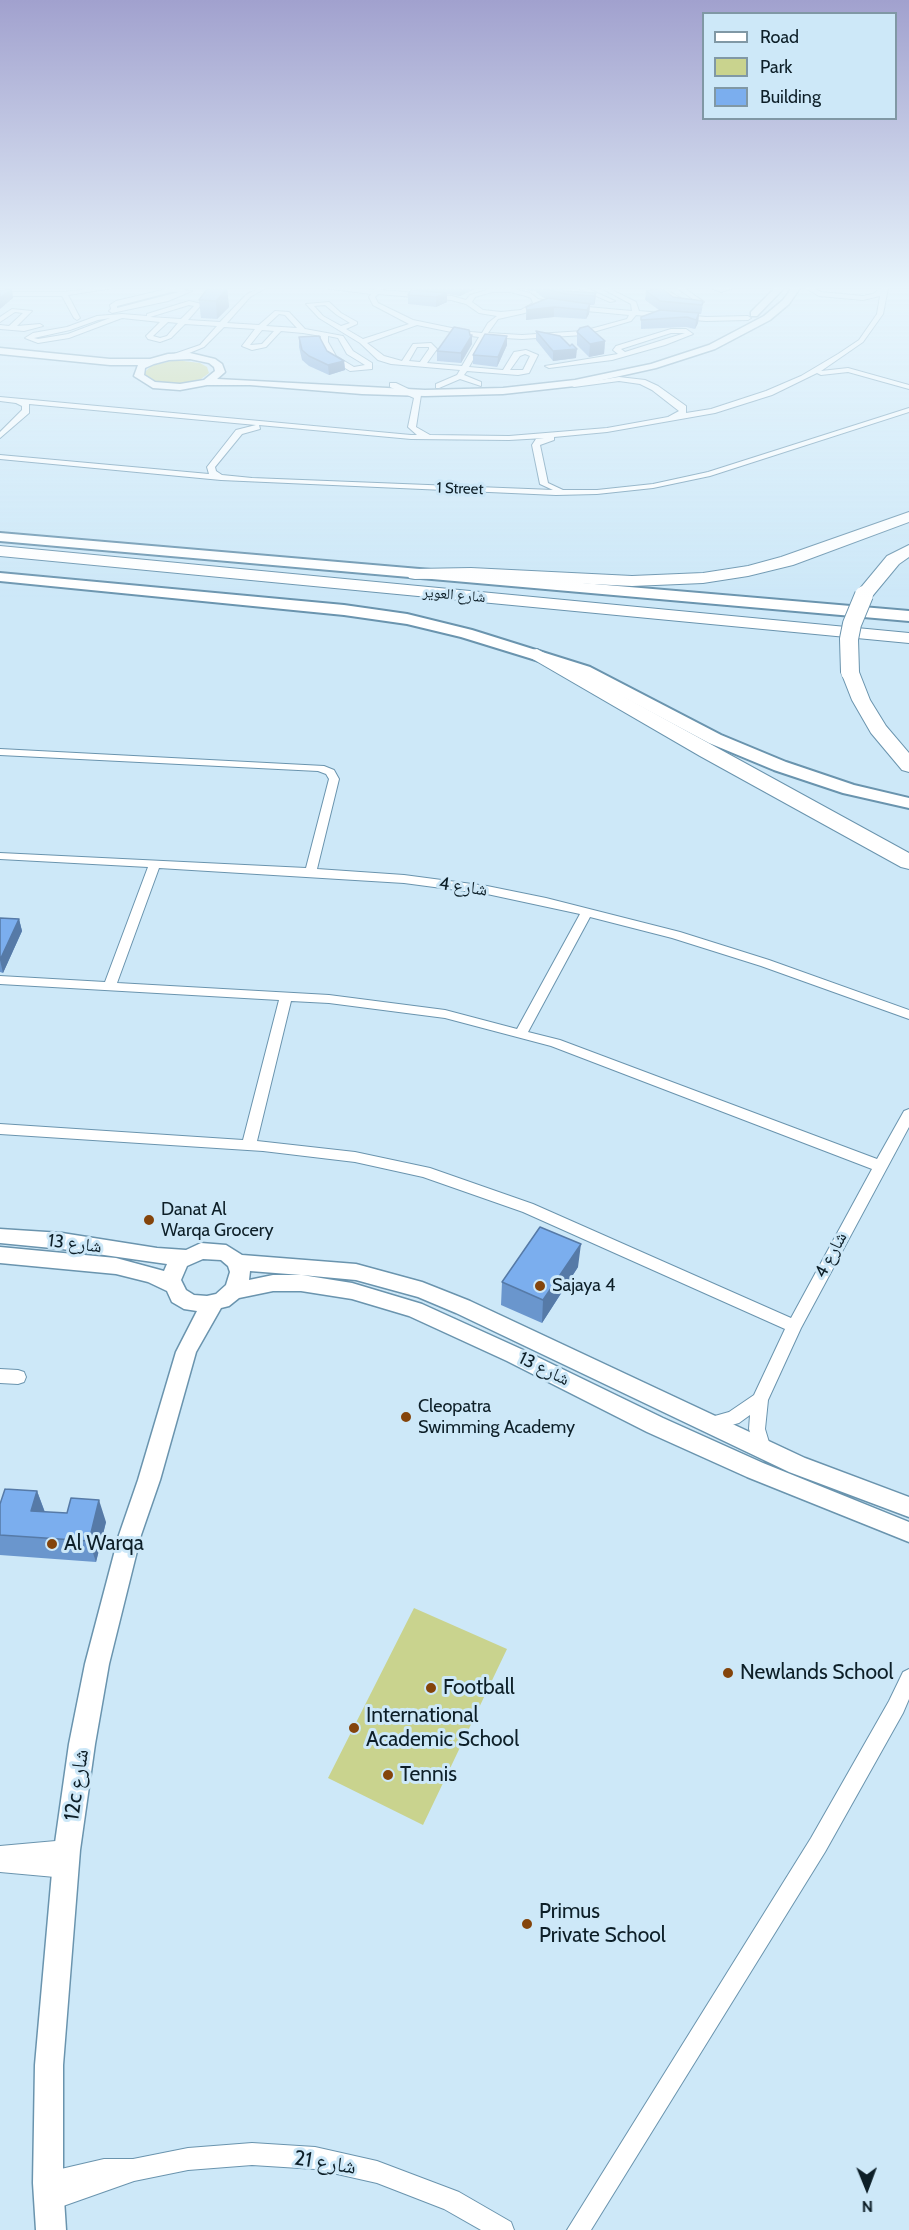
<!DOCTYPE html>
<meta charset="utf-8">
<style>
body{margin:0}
#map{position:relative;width:909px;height:2230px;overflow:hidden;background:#cde8f8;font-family:Cabin,sans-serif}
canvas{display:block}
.legend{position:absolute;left:702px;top:12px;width:195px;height:108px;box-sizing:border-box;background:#cde8f8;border:2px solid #8098a5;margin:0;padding:8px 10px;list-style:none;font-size:18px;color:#0d1f28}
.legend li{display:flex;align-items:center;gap:12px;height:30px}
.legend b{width:30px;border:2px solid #8098a5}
.north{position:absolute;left:837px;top:2158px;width:60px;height:60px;-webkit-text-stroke:4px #cde8f8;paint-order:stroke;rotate:179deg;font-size:16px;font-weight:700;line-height:24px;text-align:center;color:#0d1f28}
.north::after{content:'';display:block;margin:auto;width:21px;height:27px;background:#0d1f28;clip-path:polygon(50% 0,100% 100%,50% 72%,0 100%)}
</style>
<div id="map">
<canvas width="909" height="2230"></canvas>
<ul class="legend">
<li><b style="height:8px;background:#fff"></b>Road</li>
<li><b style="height:16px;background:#c9d38e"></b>Park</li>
<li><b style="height:16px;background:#7baeee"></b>Building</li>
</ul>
<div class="north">N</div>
</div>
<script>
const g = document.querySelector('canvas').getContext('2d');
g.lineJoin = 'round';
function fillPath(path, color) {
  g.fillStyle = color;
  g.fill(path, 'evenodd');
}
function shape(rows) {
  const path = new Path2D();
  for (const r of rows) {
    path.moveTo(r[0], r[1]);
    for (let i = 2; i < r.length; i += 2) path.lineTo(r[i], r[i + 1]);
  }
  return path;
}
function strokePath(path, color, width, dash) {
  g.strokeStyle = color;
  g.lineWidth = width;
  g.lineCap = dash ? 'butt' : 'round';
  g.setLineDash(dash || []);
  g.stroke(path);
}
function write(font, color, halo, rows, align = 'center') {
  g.font = font + ' Cabin,"Noto Naskh Arabic",sans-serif';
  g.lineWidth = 6;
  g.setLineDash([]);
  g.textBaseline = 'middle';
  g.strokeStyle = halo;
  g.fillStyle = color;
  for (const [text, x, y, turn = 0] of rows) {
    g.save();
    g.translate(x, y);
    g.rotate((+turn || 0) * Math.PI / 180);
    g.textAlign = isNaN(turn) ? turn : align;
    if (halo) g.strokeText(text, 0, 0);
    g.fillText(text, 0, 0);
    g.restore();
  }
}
const green = shape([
 [175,360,200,363,207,367,209,373,201,379,178,385,154,382,145,377,145,372,151,366],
 [414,1608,507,1649,423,1825,328,1778]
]);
const minor = shape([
 [97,288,113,288,68,295,80,318,77,320,74,318,62,296,0,296,0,292,64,292,97,288],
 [171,288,192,291,168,301,112,313,109,311,111,309,110,305,116,301,171,288],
 [171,292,179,292,117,308,117,306,171,292],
 [259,288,266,288,250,297,227,323,259,325,275,311,289,312,305,329,343,336,353,351,372,363,372,369,350,371,330,359,320,342,321,336,303,333,281,331,266,347,252,350,242,346,255,329,224,327,204,347,177,358,174,358,174,354,200,345,217,326,185,324,171,338,160,342,148,339,146,336,160,322,122,318,69,338,38,343,25,338,33,333,67,327,97,316,122,314,147,316,147,314,189,301,202,304,188,320,220,322,246,295,259,288],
 [189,305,194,306,181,319,150,317,189,305],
 [279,314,285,315,297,328,266,326,279,314],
 [110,318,68,334,38,339,34,338,70,330,98,320,110,318],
 [168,322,178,323,167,336,160,338,153,336,168,322],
 [262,330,274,331,262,344,250,345,262,330],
 [328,336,338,338,347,354,365,365,354,367,336,356,328,342,328,336],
 [324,288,374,290,382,288,381,290,452,296,466,300,470,295,490,289,510,288,530,293,538,299,565,305,632,311,631,304,601,288,608,288,636,302,639,311,706,317,748,316,751,318,748,320,706,321,636,315,631,321,583,335,522,339,486,337,469,367,503,370,514,352,526,350,538,355,529,373,518,375,467,371,464,375,481,382,481,386,460,379,439,388,436,388,436,384,457,375,460,370,391,364,378,360,360,343,319,318,306,304,329,302,341,313,357,322,357,324,346,329,363,339,409,324,373,305,369,297,371,294,324,288],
 [492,292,510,292,526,296,531,298,533,303,521,310,501,312,483,310,472,302,475,297,492,292],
 [378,294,451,300,466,304,479,313,497,316,488,323,482,333,471,332,413,320,378,303,375,297,378,294],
 [540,304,565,309,629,315,627,319,583,331,522,335,488,333,498,319,525,313,540,304],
 [325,305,337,315,350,323,341,326,323,316,314,306,325,305],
 [417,325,471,336,479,337,462,366,427,363,437,349,431,343,413,344,402,361,384,356,367,343,417,325],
 [417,347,429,347,429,349,420,362,409,361,417,347],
 [525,354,530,356,523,370,510,370,520,356,525,354],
 [578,288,586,288,615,301,610,302,578,288],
 [656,288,663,288,684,300,694,300,677,288,684,288,704,302,701,304,681,303,656,288],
 [711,288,733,288,721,292,711,288],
 [805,288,812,288,821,292,863,296,873,294,881,288,888,288,883,314,863,342,821,371,848,368,909,385,909,389,848,372,821,375,817,373,772,395,715,413,607,432,554,437,554,440,540,445,548,483,563,490,597,490,653,484,708,472,909,408,909,412,710,476,653,488,597,494,556,495,221,480,0,459,0,455,209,474,207,467,236,430,256,425,29,404,29,413,0,438,0,432,22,410,22,406,16,403,0,401,0,397,411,435,417,435,408,427,414,398,390,387,390,383,396,383,421,395,416,427,430,435,509,436,607,428,668,417,679,411,652,390,640,384,619,381,574,387,570,385,619,377,645,380,658,386,686,406,686,413,711,409,766,391,801,376,838,354,859,340,877,314,880,296,863,300,819,296,805,288],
 [259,425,411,439,509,440,544,438,536,439,532,445,540,484,553,490,252,478,222,475,216,471,215,467,242,434,260,429,259,425],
 [12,309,32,311,17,326,40,324,43,326,24,331,0,329,0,325,9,326,23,313,15,312,0,322,0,317,12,309],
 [671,329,686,329,693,334,665,345,612,360,549,368,545,366,618,354,613,350,616,346,671,329],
 [671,333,685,333,625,352,621,349,671,333],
 [0,749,324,766,334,770,339,779,317,869,404,875,487,886,546,898,680,932,769,960,909,1010,909,1019,761,966,672,938,590,917,528,1032,560,1040,877,1159,904,1111,909,1109,909,1127,801,1328,768,1400,765,1429,771,1449,769,1454,763,1456,757,1454,755,1449,749,1429,750,1415,739,1423,710,1431,704,1429,702,1424,704,1419,729,1412,754,1395,785,1329,523,1212,423,1177,355,1162,263,1151,0,1134,0,1124,243,1140,279,1000,0,984,0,976,105,982,148,867,0,859,0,853,306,868,329,779,326,774,318,771,0,755,0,749],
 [159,868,404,883,487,894,580,914,517,1029,445,1010,329,995,117,983,159,868],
 [291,1001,329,1003,445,1018,551,1046,872,1169,791,1318,533,1204,430,1168,355,1152,257,1141,291,1001],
 [0,1369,18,1370,24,1372,26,1377,24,1382,18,1384,0,1383,0,1369],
 [909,1669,909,1699,903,1713,825,1852,591,2230,567,2230,811,1838,889,1701,903,1672,909,1669],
 [67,1840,74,1843,77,1850,74,1857,69,1859,73,1861,76,1868,73,1875,66,1878,0,1872,0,1846,67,1840],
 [252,2143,315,2147,377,2161,459,2192,511,2222,514,2230,481,2230,444,2209,377,2183,315,2169,252,2165,188,2170,134,2181,49,2211,41,2208,38,2200,42,2192,37,2183,40,2175,48,2172,104,2159,133,2159,188,2148,252,2143]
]);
const tertiary = shape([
 [775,288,784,288,757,316,751,316,751,312,775,288],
 [792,288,800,288,789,304,770,320,715,349,656,368,575,386,503,394,425,396,362,394,250,385,207,385,180,390,153,388,134,376,138,365,110,365,0,354,0,348,110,359,150,359,168,354,190,353,215,359,222,364,225,372,217,379,425,390,503,388,575,380,651,364,709,345,764,316,783,300,792,288],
 [190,359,209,363,214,367,215,371,204,380,180,384,155,382,144,375,145,368,154,364,169,360,190,359],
 [0,1229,62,1233,157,1248,186,1250,201,1243,226,1245,242,1255,356,1264,422,1282,470,1301,805,1458,909,1497,909,1517,789,1472,456,1313,418,1297,356,1280,302,1275,352,1283,422,1304,521,1349,663,1418,763,1463,909,1522,909,1542,747,1477,647,1432,507,1361,409,1316,352,1299,301,1291,273,1291,239,1298,229,1306,221,1308,196,1352,160,1480,141,1535,109,1664,95,1744,80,1850,63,2065,63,2183,66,2230,36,2230,33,2183,35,2065,54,1850,69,1744,85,1664,119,1535,138,1480,176,1352,197,1311,184,1309,172,1302,167,1291,148,1282,116,1274,0,1263,0,1247,116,1258,164,1271,167,1264,62,1249,0,1243,0,1229],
 [203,1259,221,1260,228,1266,230,1272,226,1285,216,1294,207,1296,194,1295,186,1290,181,1280,187,1266,203,1259],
 [250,1271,301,1275,273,1275,249,1280,250,1271]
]);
const primary = shape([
 [0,533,909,611,909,621,0,541,0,533],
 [0,573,344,605,407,614,472,630,590,667,721,735,786,762,854,785,909,798,909,808,843,793,774,770,709,743,578,673,461,637,407,624,344,615,0,581,0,573]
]);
const motorway = shape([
 [909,512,909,522,793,565,748,576,703,583,632,586,471,578,415,579,409,578,407,574,409,570,415,569,471,568,632,576,703,573,748,566,781,557,909,512],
 [909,545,909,557,899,564,870,599,858,599,855,595,858,591,887,556,909,545],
 [0,546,909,633,909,643,0,556,0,546],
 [537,649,909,853,909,869,901,867,700,756,531,658,528,654,531,650,537,649],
 [850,666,857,668,859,672,870,700,886,726,909,753,909,772,902,770,871,733,852,700,841,672,843,668,850,666]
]);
const motorwayBridge = shape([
 [850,672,849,639,852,624,864,595]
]);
const wall = shape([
 [207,288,227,288,229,307,217,319,201,318,199,300,207,289],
 [416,288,477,288,460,296,447,294,447,302,436,307,408,304,408,295,416,290],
 [522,288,561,288,564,291,596,293,595,302,594,305,590,305,589,314,586,319,554,317,526,320,526,307,547,299,542,297,534,290,533,292],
 [646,291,673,297,703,301,702,310,701,314,699,314,698,323,695,329,686,327,641,329,641,317,659,310,645,300],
 [536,331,576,358,553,361,536,340],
 [577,332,605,341,604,354,589,357,577,345],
 [507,336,507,345,497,367,473,364,473,355],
 [299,337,327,351,344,361,345,370,329,375,309,366,302,360,299,347],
 [472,344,461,363,437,361,437,351],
 [0,918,19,919,22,931,3,973,0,972],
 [578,1267,542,1323,501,1305,502,1282],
 [37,1491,45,1512,106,1522,96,1562,0,1555,0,1504]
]);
const shadedWall = shape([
 [460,288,477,288,460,296],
 [12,289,13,298,0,309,0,298],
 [227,289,229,307,217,319,216,301],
 [447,293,447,302,436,307,436,297],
 [596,293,595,302,594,305,594,296],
 [590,304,589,314,586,319,587,310],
 [554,307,554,317,526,320,527,310],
 [699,313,698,323,695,329,696,320],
 [472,335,472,344,461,363,461,353],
 [507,336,507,345,497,367,498,357],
 [605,341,604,354,589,357,590,344],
 [577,349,576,358,553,361,553,351],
 [344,361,345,370,329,375,328,365],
 [19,919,22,931,3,973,0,960],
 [581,1244,578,1267,542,1323,543,1300],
 [37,1491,45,1513,31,1511],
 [99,1500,106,1522,96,1562,89,1541]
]);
const building = shape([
 [208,288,227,288,227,289,216,301,199,300,208,288],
 [541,288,561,288,564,291,596,293,594,296,566,294,541,288],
 [661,288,673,297,703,301,702,305,660,301,646,291,661,288],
 [12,289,0,298,0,291,12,289],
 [411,290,447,293,436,297,408,295,411,290],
 [548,298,590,304,587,310,554,307,527,310,526,307,548,298],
 [660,310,699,313,696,320,687,317,641,320,641,317,660,310],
 [588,326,605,341,590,344,577,332,580,328,588,326],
 [454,327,469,330,470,335,472,335,461,353,437,351,454,327],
 [536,331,560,336,570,346,572,344,577,349,553,351,536,331],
 [485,334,507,336,498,357,473,355,485,334],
 [319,336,327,351,344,361,328,365,309,356,302,350,299,337,319,336],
 [0,918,19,919,0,960,0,918],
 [540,1227,581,1244,543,1300,502,1282,540,1227],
 [5,1489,37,1491,31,1511,67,1513,71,1498,99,1500,89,1541,0,1535,0,1504,5,1489]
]);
const markers = [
 [149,1220,6,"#84440b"],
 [540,1286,6,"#84440b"],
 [406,1417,6,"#84440b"],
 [52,1544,6,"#84440b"],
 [728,1673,6,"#84440b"],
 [431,1688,6,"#84440b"],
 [354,1728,6,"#84440b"],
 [388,1775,6,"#84440b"],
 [527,1924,6,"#84440b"]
];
const farStreetnames = [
 ["1 Street",460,489,2],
 ["شارع العوير",454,595,5]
];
const streetNames = [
 ["شارع 4",463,887,8],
 ["شارع 13",75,1244,7],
 ["شارع 4",831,1255,-62],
 ["شارع 13",544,1369,26]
];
const poiNames = [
 ["Danat Al",161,1210],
 ["Warqa Grocery",161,1231],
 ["Sajaya 4",552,1286],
 ["Cleopatra",418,1407],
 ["Swimming Academy",418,1428]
];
const nearPoinames = [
 ["Al Warqa",64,1544],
 ["Newlands School",740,1673],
 ["Football",443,1688],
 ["International",366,1716],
 ["Academic School",366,1740],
 ["Tennis",400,1775],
 ["Primus",539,1912],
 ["Private School",539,1936]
];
const nearStreetnames = [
 ["12c شارع",77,1785,-82],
 ["شارع 21",325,2163,9]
];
fillPath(green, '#c9d38e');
strokePath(minor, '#6a94ae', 2);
strokePath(tertiary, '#6a94ae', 3);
strokePath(primary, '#6a94ae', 4);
strokePath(motorway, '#6a94ae', 2);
fillPath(minor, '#fff');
fillPath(tertiary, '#fff');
fillPath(primary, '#fff');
fillPath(motorway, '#fff');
strokePath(motorwayBridge, '#6a94ae', 20, []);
strokePath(motorwayBridge, '#fff', 18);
fillPath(wall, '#6a96cd');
fillPath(shadedWall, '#567aa7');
fillPath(building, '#7baeee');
strokePath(building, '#567aa7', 1.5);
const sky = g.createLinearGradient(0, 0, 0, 600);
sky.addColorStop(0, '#a1a1ce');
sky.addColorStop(0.48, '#e8f5fc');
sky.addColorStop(1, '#e8f5fc00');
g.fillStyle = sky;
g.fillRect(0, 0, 909, 600);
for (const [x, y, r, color] of markers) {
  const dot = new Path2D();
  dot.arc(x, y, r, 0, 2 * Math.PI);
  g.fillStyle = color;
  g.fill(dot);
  strokePath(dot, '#cde8f8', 2);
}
write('15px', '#0d1f28', '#cde8f8', farStreetnames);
write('18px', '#0d1f28', '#cde8f8', streetNames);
write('18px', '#0d1f28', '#cde8f8', poiNames, 'left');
write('21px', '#0d1f28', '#cde8f8', nearPoinames, 'left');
write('21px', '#0d1f28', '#cde8f8', nearStreetnames);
</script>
